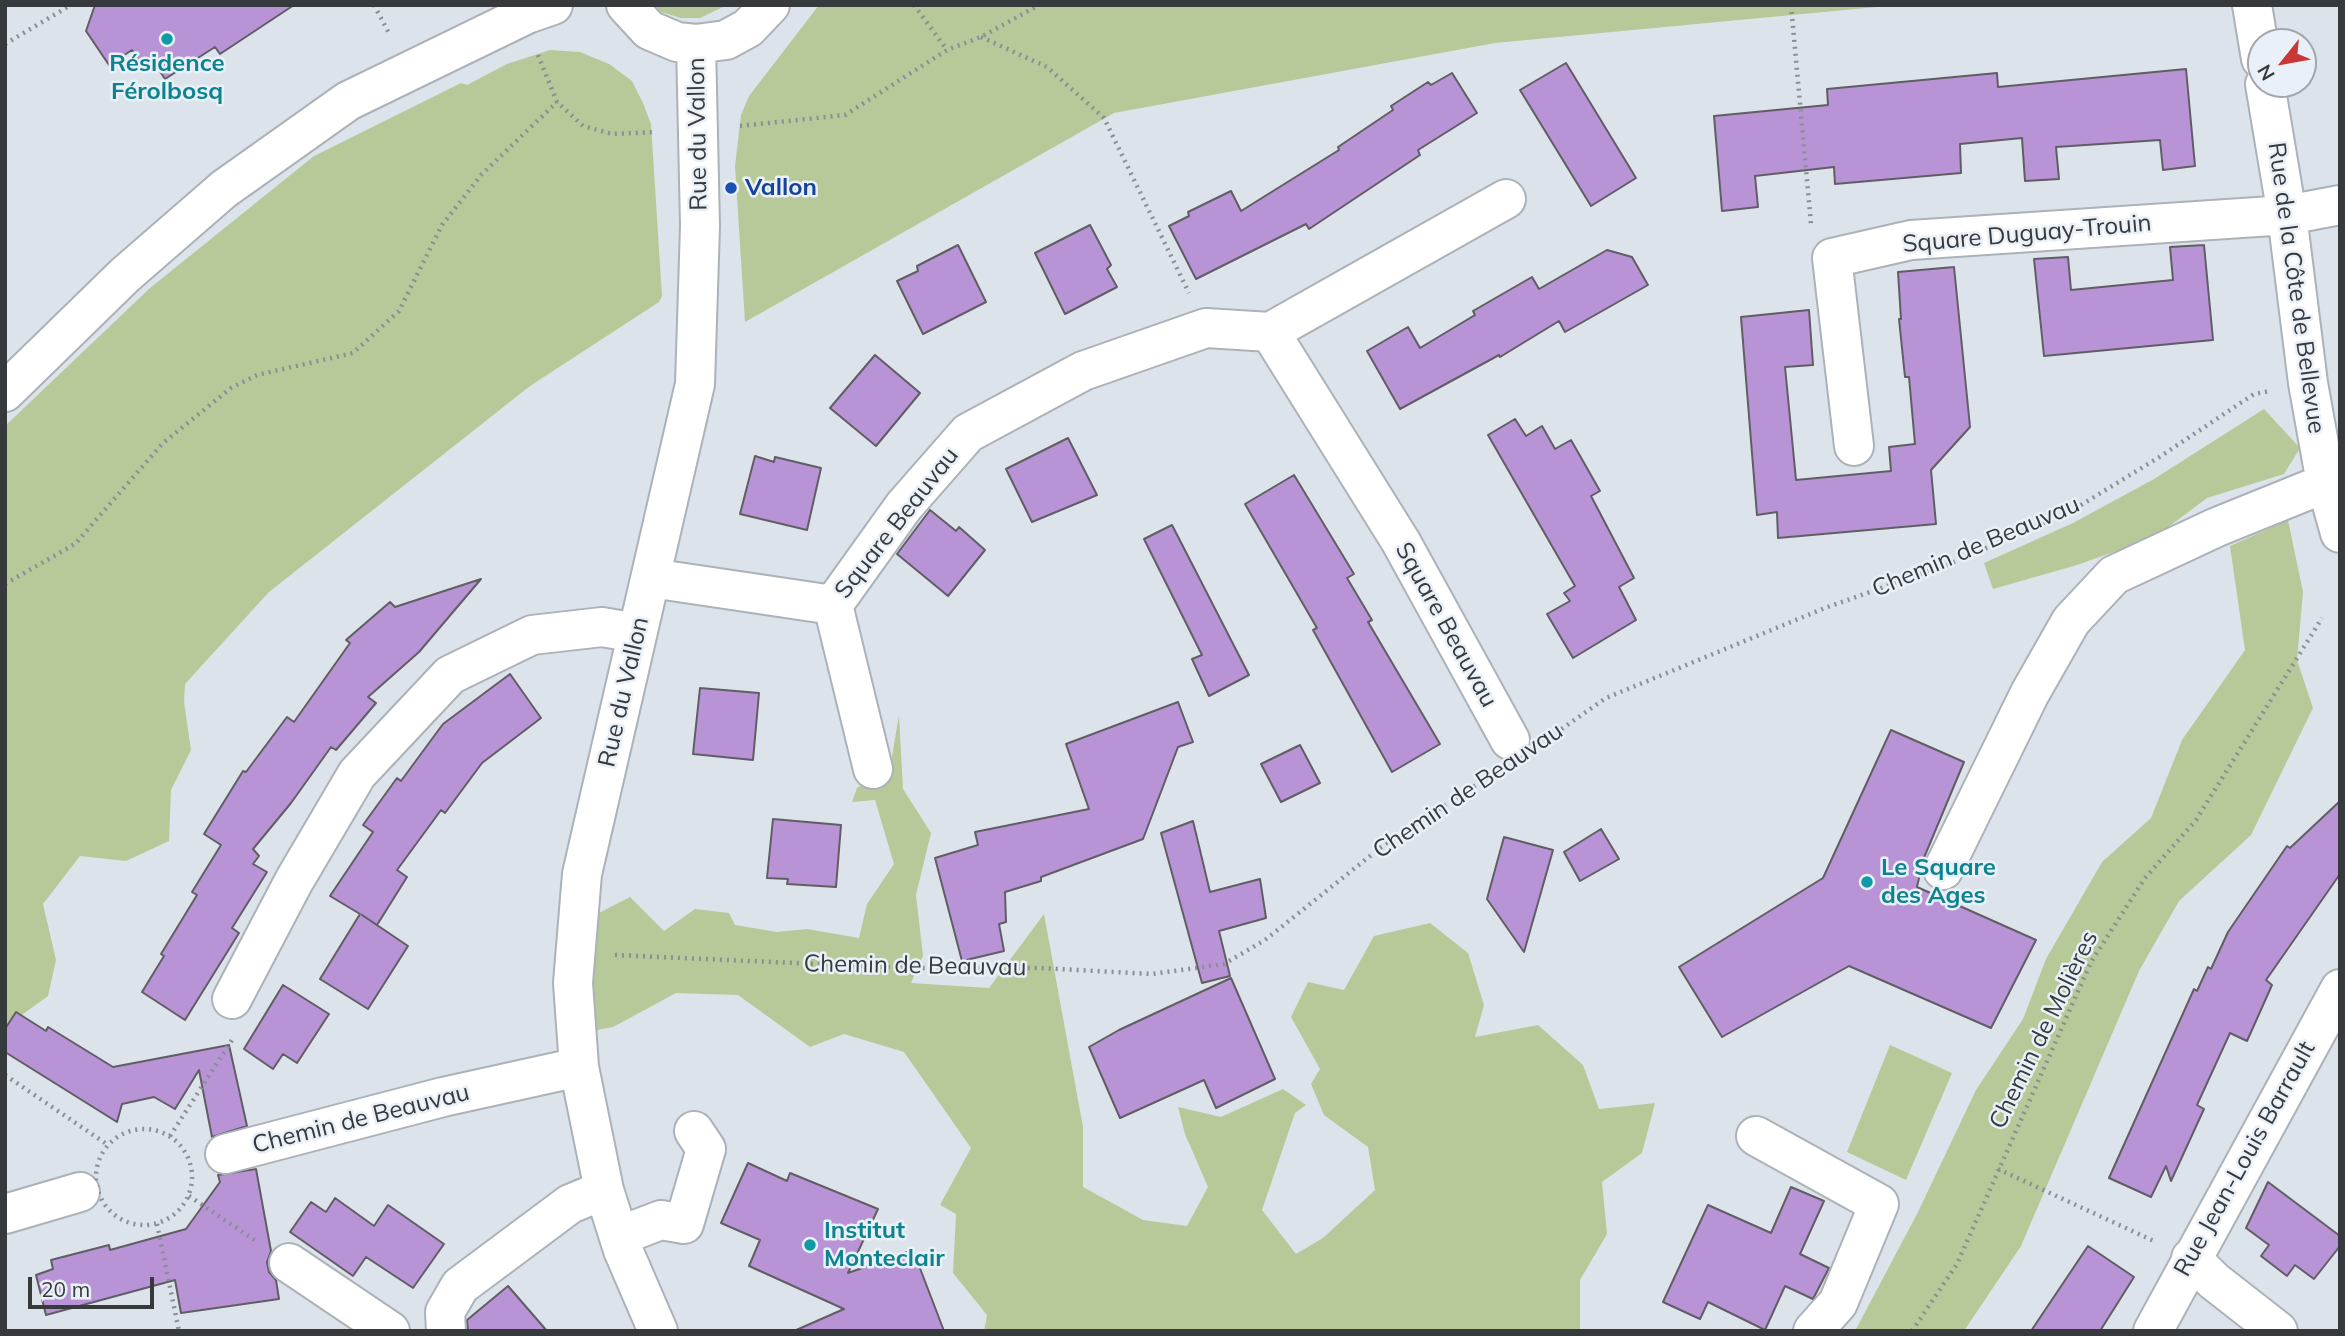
<!DOCTYPE html>
<meta charset="utf-8">
<style>
body{margin:0}
#map{position:relative;width:2345px;height:1336px;overflow:hidden;background:#dce3ea;font-family:Mulish,sans-serif}
canvas{display:block}
.frame{position:absolute;inset:0;border:7px solid #373a3d;pointer-events:none}
.north{position:absolute;left:2247px;top:28px;width:70px;height:70px;box-sizing:border-box;background:#e9f0f7;border:2px solid #a2a7ad;border-radius:50%;rotate:239deg;font-size:19px;font-weight:700;line-height:28px;text-align:center;color:#373a3d}
.north::after{content:'';display:block;margin:auto;width:24px;height:32px;background:#c73836;clip-path:polygon(50% 0,100% 100%,50% 72%,0 100%)}
.scale{position:absolute;left:28px;top:1277px;width:126px;height:32px;box-sizing:border-box;border:4px solid #373a3d;border-top:0;padding-left:9px;font-size:21px;line-height:24px;white-space:nowrap;color:#373a3d;-webkit-text-stroke:5px #e9f0f7;paint-order:stroke}
</style>
<div id="map">
<canvas width="2345" height="1336"></canvas>
<div class="frame"></div>
<div class="north">N</div>
<div class="scale">20 m</div>
</div>
<script>
const g = document.querySelector('canvas').getContext('2d');
g.lineJoin = 'round';
function fillPath(path, color) {
  g.fillStyle = color;
  g.fill(path, 'evenodd');
}
function shape(rows) {
  const path = new Path2D();
  for (const r of rows) {
    if (r.length === 3) {
      path.moveTo(r[0] + r[2], r[1]);
      path.arc(r[0], r[1], r[2], 0, 2 * Math.PI);
      continue;
    }
    path.moveTo(r[0], r[1]);
    for (let i = 2; i < r.length; i += 2) path.lineTo(r[i], r[i + 1]);
  }
  return path;
}
function strokePath(path, color, width, dash) {
  g.strokeStyle = color;
  g.lineWidth = width;
  g.lineCap = dash ? 'butt' : 'round';
  g.setLineDash(dash || []);
  g.stroke(path);
}
function write(font, color, halo, rows, align = 'center') {
  g.font = font + ' Mulish,sans-serif';
  g.lineWidth = 5;
  g.setLineDash([]);
  g.textBaseline = 'middle';
  g.strokeStyle = halo;
  g.fillStyle = color;
  for (const [text, x, y, turn = 0] of rows) {
    g.save();
    g.translate(x, y);
    g.rotate((+turn || 0) * Math.PI / 180);
    g.textAlign = isNaN(turn) ? turn : align;
    if (halo) g.strokeText(text, 0, 0);
    g.fillText(text, 0, 0);
    g.restore();
  }
}
const green = shape([
 [654,5,727,5,700,18,681,18,661,12],
 [819,5,1898,5,1495,43,1114,113,745,322,735,166,741,115,749,96],
 [550,50,580,52,609,64,632,81,643,103,651,124,662,296,659,302,530,386,269,592,185,684,184,702,191,750,171,790,169,841,126,861,80,856,43,904,56,960,48,996,5,1027,5,426,150,288,314,156,461,83,467,85,507,64],
 [2264,409,2300,448,2284,474,2207,498,2155,537,2077,565,1993,589,1984,563,2073,523,2154,479],
 [2288,520,2303,592,2297,660,2313,708,2251,835,2179,901,2139,971,2021,1246,1964,1331,1855,1331,1917,1214,1976,1090,2023,1019,2046,959,2102,862,2151,818,2182,740,2245,650,2230,546],
 [899,715,903,789,931,833,916,895,923,956,911,983,989,988,1044,914,1083,1127,1083,1187,1143,1220,1187,1226,1208,1187,1185,1134,1178,1107,1221,1117,1283,1089,1306,1105,1295,1113,1262,1210,1296,1254,1323,1238,1375,1190,1368,1147,1324,1115,1311,1084,1320,1069,1291,1017,1308,982,1344,990,1374,936,1430,923,1468,953,1484,1005,1475,1037,1538,1025,1583,1065,1599,1109,1655,1103,1642,1153,1602,1182,1607,1234,1580,1280,1580,1331,984,1331,987,1315,953,1273,956,1214,940,1205,971,1148,904,1052,844,1034,810,1047,738,995,676,993,613,1027,592,1031,595,915,630,897,664,931,695,909,729,913,735,925,777,932,807,929,859,938,867,904,894,864,875,800,852,802,857,788,875,777,889,774],
 [1890,1045,1952,1073,1906,1180,1847,1152]
]);
const building = shape([
 [95,5,294,5,220,54,215,47,165,79,155,64,145,70,132,50,109,65,86,31,95,5],
 [1566,63,1636,178,1591,206,1520,90,1566,63],
 [2186,69,2195,166,2163,170,2160,140,2056,147,2059,179,2025,181,2022,138,1960,144,1961,173,1835,184,1834,167,1755,176,1758,207,1722,211,1714,116,1828,105,1827,89,1997,73,1998,87,2186,69],
 [1452,73,1477,113,1418,150,1420,155,1309,229,1306,224,1196,279,1169,226,1189,216,1188,212,1231,191,1241,211,1339,150,1338,147,1393,110,1391,106,1428,82,1431,85,1452,73],
 [1090,225,1111,265,1107,269,1117,287,1065,314,1035,253,1090,225],
 [958,245,986,302,923,334,897,281,918,271,917,266,958,245],
 [2204,245,2213,340,2044,356,2034,259,2068,257,2071,290,2173,280,2170,247,2204,245],
 [1607,250,1632,257,1648,285,1565,332,1559,321,1500,357,1499,355,1400,409,1367,351,1408,327,1420,348,1475,315,1473,311,1532,277,1539,289,1607,250],
 [1954,267,1970,427,1931,470,1936,524,1778,538,1777,512,1757,515,1741,317,1809,310,1813,365,1785,367,1796,480,1891,471,1889,447,1915,444,1909,377,1905,377,1899,319,1901,319,1898,272,1954,267],
 [875,355,920,393,876,446,830,408,875,355],
 [1515,419,1526,436,1542,426,1555,449,1571,440,1600,491,1591,496,1634,578,1619,587,1636,620,1573,658,1547,614,1570,601,1564,593,1575,586,1488,435,1515,419],
 [1068,438,1097,495,1032,522,1006,469,1068,438],
 [755,456,774,462,775,457,821,468,807,530,740,514,755,456],
 [1294,475,1354,574,1347,578,1372,620,1368,622,1440,744,1392,772,1313,630,1317,628,1245,504,1294,475],
 [930,510,956,531,959,527,985,550,948,596,897,554,930,510],
 [1172,525,1249,675,1209,696,1192,659,1202,655,1144,539,1172,525],
 [481,579,419,652,368,697,376,703,336,750,331,747,291,803,253,849,259,856,253,864,267,872,232,928,239,933,185,1020,142,992,164,956,161,954,197,895,192,892,221,845,204,834,243,771,246,772,287,717,294,722,350,643,346,640,390,602,395,607,481,579],
 [510,674,541,718,482,763,445,813,441,810,397,870,407,877,377,925,362,915,408,946,368,1009,320,979,360,914,330,896,373,832,363,825,397,778,401,781,443,724,510,674],
 [700,688,759,693,753,760,693,754,700,688],
 [1178,702,1193,742,1178,747,1143,839,1041,877,1041,881,1005,892,1006,922,999,924,1004,951,962,961,935,858,978,845,975,832,1089,809,1066,744,1178,702],
 [1891,730,1964,762,1923,860,1917,887,2036,940,1991,1028,1849,966,1722,1037,1679,967,1823,878,1891,730],
 [1300,745,1320,783,1281,802,1261,764,1300,745],
 [2340,801,2340,874,2266,980,2272,985,2247,1041,2230,1033,2197,1105,2204,1109,2171,1181,2166,1166,2151,1197,2109,1178,2194,989,2197,991,2208,967,2211,969,2228,932,2287,846,2290,848,2340,801],
 [773,819,841,825,836,887,787,884,788,879,767,878,773,819],
 [1193,821,1210,892,1260,879,1266,918,1219,931,1230,976,1202,983,1161,833,1193,821],
 [1601,829,1619,859,1580,881,1564,852,1601,829],
 [1504,837,1553,850,1524,952,1487,899,1504,837],
 [1231,978,1275,1079,1216,1108,1204,1080,1120,1118,1089,1047,1119,1030,1231,978],
 [283,985,329,1014,297,1063,283,1054,273,1069,244,1049,283,985],
 [16,1012,46,1031,48,1027,113,1067,229,1045,247,1126,212,1137,199,1070,175,1109,154,1097,122,1104,117,1122,5,1052,5,1029,16,1012],
 [748,1163,787,1181,790,1173,878,1209,848,1273,913,1250,944,1331,794,1331,844,1309,749,1266,760,1240,721,1223,748,1163],
 [256,1169,271,1251,267,1262,269,1272,276,1280,279,1299,181,1313,175,1280,46,1315,36,1275,53,1269,51,1260,109,1245,110,1250,186,1229,220,1182,218,1175,256,1169],
 [2268,1182,2340,1236,2340,1246,2314,1279,2295,1265,2287,1276,2261,1256,2269,1245,2246,1228,2268,1182],
 [1791,1187,1824,1201,1800,1254,1829,1268,1813,1299,1785,1286,1765,1330,1708,1302,1700,1319,1663,1302,1708,1205,1771,1233,1791,1187],
 [335,1198,374,1226,388,1205,444,1244,413,1288,366,1257,353,1276,290,1232,311,1202,326,1212,335,1198],
 [2088,1246,2134,1277,2100,1331,2031,1331,2088,1246],
 [508,1286,547,1331,468,1331,467,1320,508,1286]
]);
const path = shape([
 [374,5,390,35],
 [914,5,947,50],
 [1791,5,1811,224],
 [981,37,1047,67,1104,118,1189,293],
 [5,44,71,5],
 [538,55,557,102,583,126,612,134,655,132],
 [740,126,845,115,947,50,981,37,1039,5],
 [5,584,75,544,163,443,231,388,257,375,353,353,399,311,442,225,482,174,557,102],
 [1550,737,1606,698,1825,608,1954,562,2073,510,2161,456,2254,394,2270,391],
 [615,955,907,968,1040,968,1152,974,1224,964,1265,940,1385,844,1490,776],
 [5,1075,108,1145],
 [144,1177,48],
 [170,1136,232,1040],
 [1998,1169,2156,1242],
 [189,1196,256,1241],
 [157,1224,179,1331],
 [1912,1331,1957,1264,2091,962,2145,878,2196,820,2322,618]
]);
const minor = shape([
 [626,5,649,30,677,42,696,44,726,40,748,28,770,5],
 [2252,5,2261,59],
 [2265,84,2287,215,2308,383,2326,483,2340,533],
 [1270,332,1401,542,1510,740],
 [5,392,125,275,224,189,348,101,527,14,553,5],
 [1854,446,1832,258,1911,240,2287,215,2340,205],
 [651,578,833,605,873,769],
 [833,605,904,506,968,433,1083,371,1206,328,1270,332,1506,199],
 [1943,870,2030,693,2071,621,2114,575,2217,527,2326,483],
 [232,999,294,881,357,774,450,675,532,635,602,627,637,633],
 [1756,1136,1879,1204,1838,1303,1813,1331],
 [225,1154,443,1097,579,1067],
 [5,1214,80,1192],
 [619,1236,661,1220,684,1224,706,1149,694,1131],
 [2191,1258,2214,1281,2278,1331],
 [289,1263,390,1331],
 [446,1331,445,1312,460,1286,570,1204,604,1190],
 [658,1331,623,1250,604,1190,579,1067,573,983,582,874,695,384,700,226,696,44],
 [2153,1331,2340,989]
]);
const markers = [
 [167,39,7,"#0f9aa8"],
 [731,188,7,"#1a4fb4"],
 [1867,882,7,"#0f9aa8"],
 [810,1245,7,"#0f9aa8"]
];
const cultureNames = [
 ["Résidence",167,64,"center"],
 ["Férolbosq",167,92,"center"],
 ["Le Square",1881,868],
 ["des Ages",1881,896],
 ["Institut",824,1231],
 ["Monteclair",824,1259]
];
const streetNames = [
 ["Rue du Vallon",698,134,-91],
 ["Square Duguay-Trouin",2027,234,-5],
 ["Rue de la Côte de Bellevue",2296,288,82],
 ["Square Beauvau",897,523,-52],
 ["Chemin de Beauvau",1976,547,-23],
 ["Square Beauvau",1446,625,61],
 ["Rue du Vallon",624,692,-77],
 ["Chemin de Beauvau",1468,791,-34],
 ["Chemin de Beauvau",915,966,1],
 ["Chemin de Molières",2044,1030,-64],
 ["Chemin de Beauvau",361,1119,-14],
 ["Rue Jean-Louis Barrault",2245,1159,-61]
];
const transitNames = [
 ["Vallon",745,188]
];
fillPath(green, '#b8c999');
fillPath(building, '#b894d6');
strokePath(building, '#615d64', 2);
strokePath(minor, '#abb2b8', 42);
strokePath(path, '#8a8f94', 4.5, [2, 5]);
strokePath(minor, '#fff', 38);
for (const [x, y, r, color] of markers) {
  const dot = new Path2D();
  dot.arc(x, y, r, 0, 2 * Math.PI);
  g.fillStyle = color;
  g.fill(dot);
  strokePath(dot, '#e9f0f7', 2.5);
}
write('bold 24px', '#0d838f', '#e9f0f7', cultureNames, 'left');
write('24px', '#373a3d', '#e9f0f7', streetNames);
write('bold 24px', '#164399', '#e9f0f7', transitNames, 'left');
</script>
